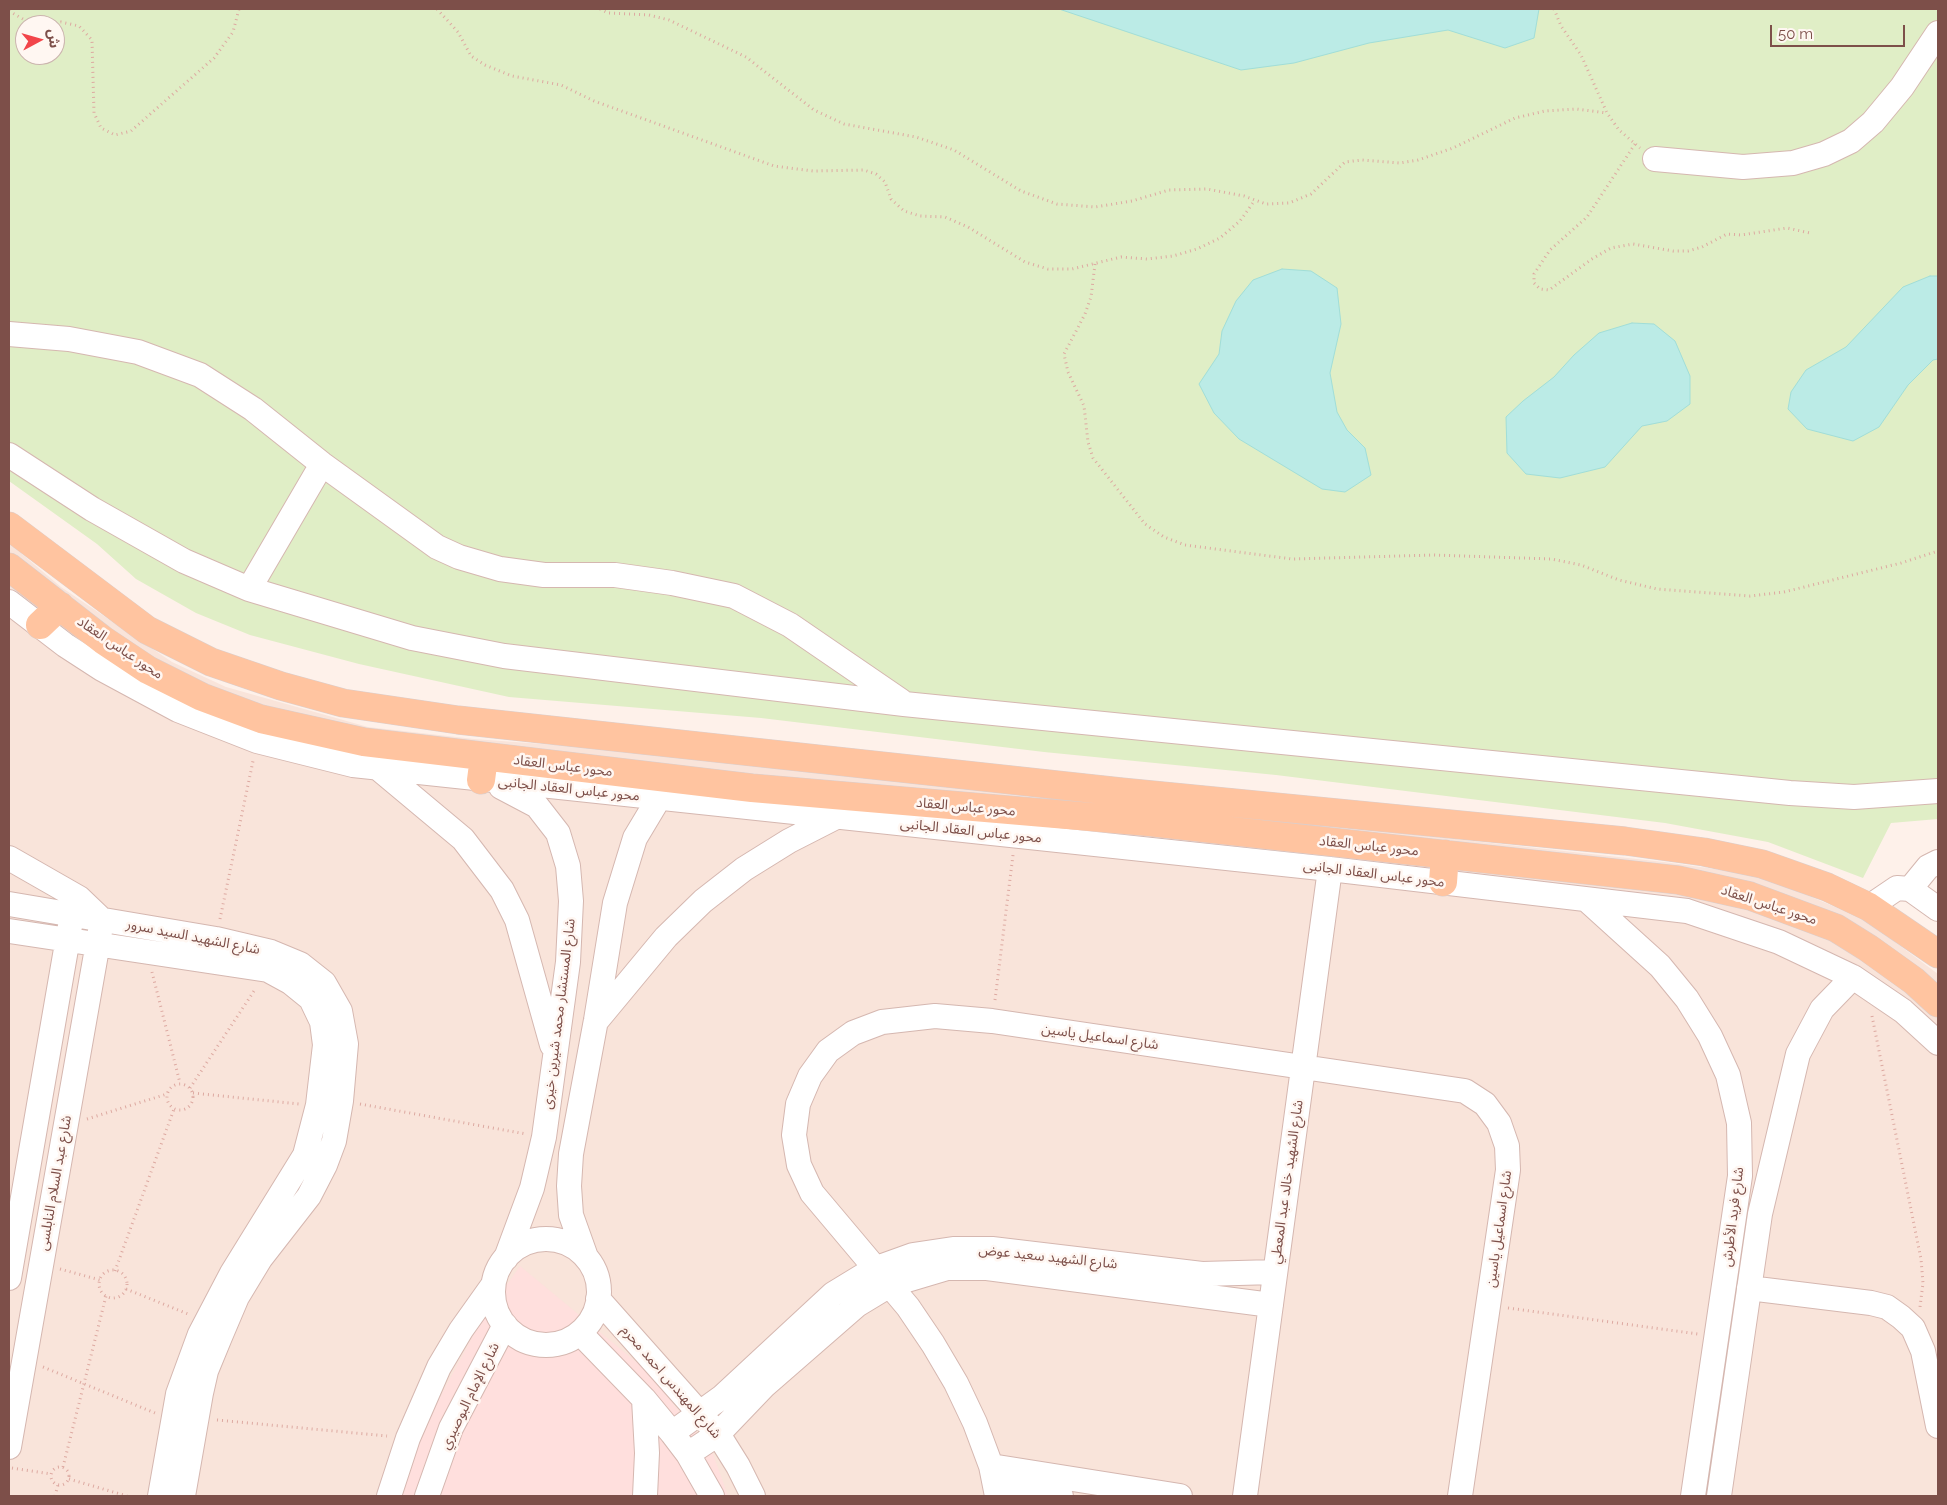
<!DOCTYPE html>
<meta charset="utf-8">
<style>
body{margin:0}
#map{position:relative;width:1947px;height:1505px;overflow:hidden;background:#fef1ea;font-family:Raleway,"Noto Sans Arabic",sans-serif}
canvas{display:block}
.frame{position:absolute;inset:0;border:10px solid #7d4f49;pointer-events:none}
.north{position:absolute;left:15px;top:15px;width:50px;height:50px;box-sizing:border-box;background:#fff7f2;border:1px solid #cbb4ae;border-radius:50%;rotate:84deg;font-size:14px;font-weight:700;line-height:20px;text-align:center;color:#7d4f49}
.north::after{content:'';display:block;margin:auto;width:18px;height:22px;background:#f2454a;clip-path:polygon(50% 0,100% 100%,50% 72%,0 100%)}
.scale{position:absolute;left:1770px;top:25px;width:135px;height:22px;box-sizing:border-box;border:2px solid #7d4f49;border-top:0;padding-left:6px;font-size:15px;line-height:18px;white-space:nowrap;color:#7d4f49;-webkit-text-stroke:4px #fff7f2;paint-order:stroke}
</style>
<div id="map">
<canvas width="1947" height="1505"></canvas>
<div class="frame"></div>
<div class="north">ش</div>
<div class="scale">50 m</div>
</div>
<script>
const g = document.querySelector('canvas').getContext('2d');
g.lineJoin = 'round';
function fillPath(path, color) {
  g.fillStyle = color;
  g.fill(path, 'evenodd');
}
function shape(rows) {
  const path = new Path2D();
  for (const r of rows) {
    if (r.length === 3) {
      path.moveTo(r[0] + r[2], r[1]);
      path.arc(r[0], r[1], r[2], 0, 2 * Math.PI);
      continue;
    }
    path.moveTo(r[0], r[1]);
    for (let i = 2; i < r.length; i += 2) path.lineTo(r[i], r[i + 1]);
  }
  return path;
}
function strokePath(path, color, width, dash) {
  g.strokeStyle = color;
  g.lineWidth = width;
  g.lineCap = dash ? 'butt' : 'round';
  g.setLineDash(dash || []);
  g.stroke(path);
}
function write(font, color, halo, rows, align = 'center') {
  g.font = font + ' Raleway,"Noto Sans Arabic",sans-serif';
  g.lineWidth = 5;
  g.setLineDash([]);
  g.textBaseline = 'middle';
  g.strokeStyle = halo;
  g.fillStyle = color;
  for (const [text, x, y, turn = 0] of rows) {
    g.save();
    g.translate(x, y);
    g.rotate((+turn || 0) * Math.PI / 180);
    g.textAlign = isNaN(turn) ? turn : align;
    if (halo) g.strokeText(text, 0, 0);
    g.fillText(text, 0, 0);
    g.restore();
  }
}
const residential = shape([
 [9,543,61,587,172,662,226,687,368,727,474,739,693,755,1664,862,1759,875,1864,919,1938,974,1938,1496,9,1496]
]);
const commercial = shape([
 [520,1266,647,1371,713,1454,728,1496,403,1496,410,1463,439,1399,480,1323]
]);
const green = shape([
 [9,9,1938,9,1938,819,1891,823,1863,878,1768,842,1665,823,1276,775,1044,752,761,718,509,697,359,664,250,635,196,613,136,579,97,544,9,481],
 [25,25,55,25,55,55,25,55]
]);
const water = shape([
 [1059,9,1539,9,1534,38,1505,48,1448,30,1369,43,1294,63,1241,70,1059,9],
 [1282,269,1311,271,1337,288,1341,324,1330,373,1337,412,1347,430,1365,448,1371,475,1345,492,1322,489,1239,439,1214,413,1199,384,1219,354,1222,331,1236,301,1253,280,1282,269],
 [1930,276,1938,276,1938,359,1933,360,1908,385,1879,427,1853,441,1807,429,1788,409,1791,392,1806,370,1846,347,1903,287,1930,276],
 [1632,323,1654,324,1675,341,1690,376,1690,404,1667,421,1642,426,1605,467,1560,478,1526,474,1507,453,1506,417,1523,401,1554,377,1574,355,1599,333,1632,323]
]);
const path = shape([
 [437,9,458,32,471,56,485,65,512,76,561,85,594,101,774,166,813,171,864,170,876,174,885,182,891,199,904,211,920,216,945,217,968,227,1025,262,1048,269,1072,269,1121,257,1147,259,1173,256,1197,249,1220,238,1240,221,1255,200],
 [600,9,608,13,649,15,669,20,746,57,814,110,844,124,916,137,954,150,1021,191,1057,204,1095,207,1132,201,1169,190,1207,189,1244,196,1266,204,1289,203,1311,194,1345,162,1362,160,1400,163,1418,160,1453,148,1515,118,1545,111,1576,109,1607,113],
 [1554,9,1561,26,1581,55,1607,113,1619,130,1640,148],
 [9,11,30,23,45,25,61,22,79,26,92,40,94,113,101,128,115,135,131,131,214,58,233,32,239,9],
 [1635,144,1587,217,1550,250,1534,274,1534,283,1540,289,1549,290,1592,259,1611,248,1633,244,1673,251,1688,251,1702,247,1727,234,1741,235,1787,228,1810,233],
 [1095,264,1091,297,1085,314,1064,354,1068,372,1084,406,1088,442,1093,458,1145,524,1164,537,1185,545,1292,559,1434,555,1551,559,1581,565,1619,580,1657,589,1750,596,1784,592,1901,563,1938,551],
 [220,919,253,761],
 [152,972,180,1083],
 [995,1000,1013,855],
 [1872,1016,1921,1259,1923,1283,1920,1307],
 [180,1097,13],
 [190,1088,256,988],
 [193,1093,299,1104],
 [360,1104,526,1134],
 [87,1119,167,1094],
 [60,1269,100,1280],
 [113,1284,14],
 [115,1271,174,1109],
 [126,1289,188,1314],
 [1508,1308,1698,1334],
 [43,1367,155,1413],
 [217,1420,387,1436],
 [63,1467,106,1296],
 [60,1476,9],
 [12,1468,51,1474],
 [69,1479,127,1496],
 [55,1496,58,1485]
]);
const minor = shape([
 [1655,159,1743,167,1793,163,1824,154,1851,141,1873,122,1902,87,1938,33],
 [9,334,69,339,138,352,200,375,253,409,322,464,437,547,459,557,500,569,544,575,615,575,672,583,734,596,790,625,901,701],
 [9,455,92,509,184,561,249,589,412,638,504,656,904,704,1790,793,1854,797,1938,791],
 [249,589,322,464],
 [9,602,65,645,102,669,178,710,257,741,353,765,1330,869,1687,911,1779,942,1853,977,1903,1011,1938,1043],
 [378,768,463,839,502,890,517,920,552,1045],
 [501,787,537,806,558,833,568,866,571,901,568,962,544,1137,532,1188,506,1258],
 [9,858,79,898,102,920,9,1447],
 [1910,889,1928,867,1938,862],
 [1586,899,1660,966,1687,999,1710,1036,1728,1075,1739,1123,1740,1176,1693,1496],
 [9,904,216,939,271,952,300,964,324,983,340,1011,346,1044,341,1101,334,1141,325,1165,309,1196,260,1259,237,1297,220,1337,206,1371,201,1393,183,1496],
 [1869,907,1897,888,1910,889,1938,909],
 [9,931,268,970,290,982,311,999,322,1022,325,1045,318,1105,305,1155,232,1273,200,1334,178,1394,160,1496],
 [598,1019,666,937,703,901,744,869,789,841,836,817],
 [546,1292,53],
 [586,1257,571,1215,569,1186,571,1154,596,1020,615,903,635,838,659,798],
 [9,1278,70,926],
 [1749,1288,1871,1303,1887,1307,1901,1317,1913,1328,1923,1351,1938,1426],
 [598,1299,718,1434,738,1466,753,1496],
 [580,1333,644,1399,672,1433,688,1454,712,1496],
 [644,1399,647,1453,645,1496],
 [672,1433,722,1397,833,1294,874,1269,913,1255,953,1249,992,1249,1202,1274,1275,1272],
 [688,1454,718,1434,764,1386,857,1305,890,1285,947,1268,987,1268,1271,1305],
 [991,1466,1180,1496],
 [995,1484,1061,1496],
 [389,1496,408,1438,439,1367,461,1330,493,1285],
 [427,1496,451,1428,505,1325],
 [997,1496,991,1466,975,1423,956,1383,933,1344,908,1307,812,1193,799,1165,794,1135,798,1104,810,1076,828,1051,853,1033,882,1022,935,1016,992,1021,1465,1091,1485,1104,1499,1123,1507,1146,1508,1170,1460,1496],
 [1245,1496,1330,869],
 [1719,1496,1760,1214,1798,1054,1822,1009,1853,977]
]);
const major = shape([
 [9,526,147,630,211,662,281,686,343,703,458,720,1122,792,1625,841,1704,852,1762,864,1827,887,1869,907,1938,954],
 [9,567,103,640,148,670,202,697,261,719,364,742,752,788,1149,822,1678,880,1750,896,1836,928,1868,948,1914,981,1938,1003],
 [40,625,60,606],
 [481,780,484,757],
 [1443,882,1445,854]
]);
const streetNames = [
 ["محور عباس العقاد",120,648,34],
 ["محور عباس العقاد",563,766,7],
 ["محور عباس العقاد الجانبى",569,789,6],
 ["محور عباس العقاد",966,807,5],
 ["محور عباس العقاد الجانبى",971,831,6],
 ["محور عباس العقاد",1369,846,6],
 ["محور عباس العقاد الجانبى",1374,874,7],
 ["محور عباس العقاد",1769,905,18],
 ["شارع الشهيد السيد سرور",193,937,11],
 ["شارع المستشار محمد شيرين خيرى",559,1014,-83],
 ["شارع اسماعيل ياسين",1100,1037,8],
 ["شارع الشهيد خالد عبد المعطي",1287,1182,-82],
 ["شارع عبد السلام النابلسى",55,1183,-80],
 ["شارع فريد الأطرش",1733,1217,-83],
 ["شارع اسماعيل ياسين",1499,1229,-82],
 ["شارع الشهيد سعيد عوض",1048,1257,6],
 ["شارع المهندس احمد محرم",671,1382,49],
 ["شارع الإمام البوصيري",470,1396,-64]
];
fillPath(residential, '#f9e4da');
fillPath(commercial, '#ffdfdd');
fillPath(green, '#e0eec6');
fillPath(water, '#bbebe6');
strokePath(water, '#a1ded8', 1);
strokePath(minor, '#d5b7b0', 26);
strokePath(major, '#dbcecc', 29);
strokePath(path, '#dda9a1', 3, [1, 4]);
strokePath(minor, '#fff', 24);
strokePath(major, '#ffc4a0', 28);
write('14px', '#7d4f49', '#fff7f2', streetNames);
</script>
